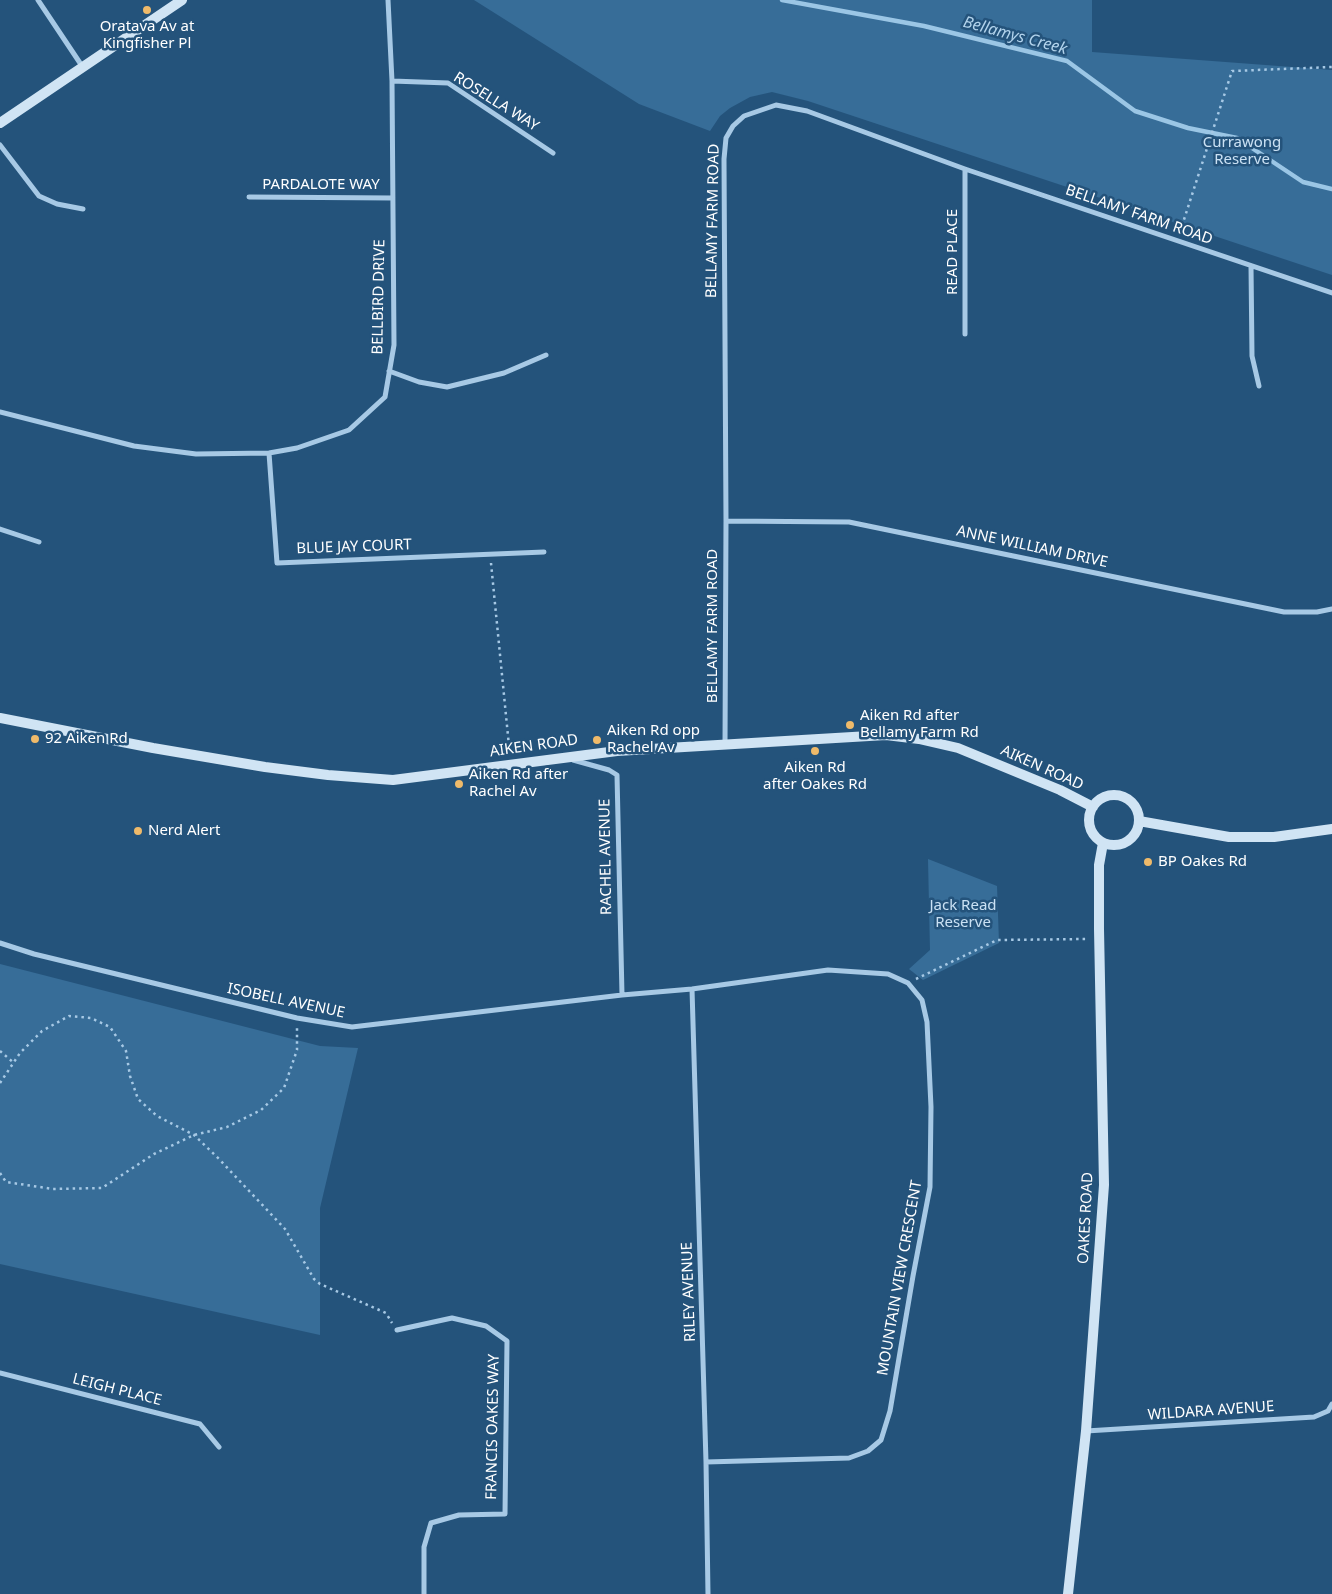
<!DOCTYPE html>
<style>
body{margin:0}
canvas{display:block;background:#24537b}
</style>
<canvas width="1332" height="1594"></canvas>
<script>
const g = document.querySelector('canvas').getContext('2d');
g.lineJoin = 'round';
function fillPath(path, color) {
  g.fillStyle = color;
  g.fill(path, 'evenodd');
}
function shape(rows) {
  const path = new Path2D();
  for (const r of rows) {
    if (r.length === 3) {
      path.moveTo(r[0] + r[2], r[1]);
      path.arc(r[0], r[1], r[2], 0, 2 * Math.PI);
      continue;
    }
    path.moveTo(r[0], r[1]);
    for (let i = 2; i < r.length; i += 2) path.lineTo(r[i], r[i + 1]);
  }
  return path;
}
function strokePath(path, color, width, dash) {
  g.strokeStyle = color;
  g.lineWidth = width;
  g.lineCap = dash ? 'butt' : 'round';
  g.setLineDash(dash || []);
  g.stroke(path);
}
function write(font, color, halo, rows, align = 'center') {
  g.font = font + ' "Noto Sans",sans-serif';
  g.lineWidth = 5;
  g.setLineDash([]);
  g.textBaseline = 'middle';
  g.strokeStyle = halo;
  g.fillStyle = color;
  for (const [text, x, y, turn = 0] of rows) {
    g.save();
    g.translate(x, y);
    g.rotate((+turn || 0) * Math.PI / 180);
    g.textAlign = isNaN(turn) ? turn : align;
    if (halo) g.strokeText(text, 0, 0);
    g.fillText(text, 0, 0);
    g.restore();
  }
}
const green = shape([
 [474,0,1092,0,1092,52,1332,70,1332,275,808,101,772,92,750,97,730,108,720,116,710,131,639,104],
 [928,859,997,886,999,943,923,980,909,969,930,950],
 [0,964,320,1046,358,1048,320,1208,320,1335,0,1264]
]);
const stream = shape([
 [782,0,924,26,1067,61,1135,111,1188,128,1237,138,1303,182,1332,189]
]);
const path = shape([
 [1180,232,1232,71,1332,67],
 [491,563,509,746],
 [916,979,997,940,1087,939],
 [0,1051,14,1063],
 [0,1083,20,1053,42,1031,69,1016,91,1018,110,1027,126,1051,130,1076,138,1099,157,1116,194,1135,219,1159,285,1229,314,1279,320,1284,386,1313,392,1323],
 [0,1173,6,1182,53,1189,102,1188,154,1154,194,1135,227,1127,261,1110,284,1088,297,1050,297,1026]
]);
const street = shape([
 [38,0,82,66],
 [392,81,448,83,553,153],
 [0,145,39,196,57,204,83,209],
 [249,197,393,198],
 [1251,266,1252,356,1259,386],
 [965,334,965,169],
 [389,371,419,382,447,387,504,373,546,355],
 [0,412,134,446,196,454,269,453,297,448,349,430,385,397,394,345,392,81,388,0],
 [269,453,277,563,544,552],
 [726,521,849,522,1284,612,1317,612,1332,609],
 [0,529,39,542],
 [725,744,726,521,724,159,726,138,733,126,744,116,776,105,807,111,965,169,1332,293],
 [573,760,609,770,617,775,622,995],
 [0,943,34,954,297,1018,352,1027,622,995,692,989,828,970,888,974,908,983,922,1000,927,1022,931,1107,930,1187,913,1276,890,1411,881,1440,868,1451,849,1458,706,1462],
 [692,989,706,1462,708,1594],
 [397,1330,452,1318,486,1326,507,1341,505,1514,459,1515,431,1523,424,1547,424,1594],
 [0,1373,200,1424,219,1447],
 [1086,1431,1314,1417,1328,1411,1332,1404]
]);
const secondary = shape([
 [0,123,182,0],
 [0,718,153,748,265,767,328,775,393,780,617,751,886,735,919,739,958,748,1060,790,1093,807],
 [1114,820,25],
 [1139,821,1229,837,1274,837,1332,829],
 [1068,1594,1086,1431,1104,1185,1099,929,1099,865,1103,843]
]);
const markers = [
 [147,10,5,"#efba6a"],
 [850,725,5,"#efba6a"],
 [35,739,5,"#efba6a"],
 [597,740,5,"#efba6a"],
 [815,751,5,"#efba6a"],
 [459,784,5,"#efba6a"],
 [138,831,5,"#efba6a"],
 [1148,862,5,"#efba6a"]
];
const poiNames = [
 ["Oratava Av at",147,27,"center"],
 ["Kingfisher Pl",147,44,"center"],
 ["Aiken Rd after",860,716],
 ["Bellamy Farm Rd",860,733],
 ["Aiken Rd opp",607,731],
 ["Rachel Av",607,748],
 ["92 Aiken Rd",45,739],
 ["Aiken Rd",815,768,"center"],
 ["after Oakes Rd",815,785,"center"],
 ["Aiken Rd after",469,775],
 ["Rachel Av",469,792],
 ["Nerd Alert",148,831],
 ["BP Oakes Rd",1158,862]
];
const streetNames = [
 ["ROSELLA WAY",496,102,32],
 ["PARDALOTE WAY",321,185],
 ["BELLAMY FARM ROAD",1139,215,19],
 ["BELLAMY FARM ROAD",713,221,-89],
 ["READ PLACE",953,252,-90],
 ["BELLBIRD DRIVE",379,297,-89],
 ["BLUE JAY COURT",354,547,-2],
 ["ANNE WILLIAM DRIVE",1032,547,12],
 ["BELLAMY FARM ROAD",713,626,-90],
 ["AIKEN ROAD",534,746,-8],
 ["AIKEN ROAD",1042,768,24],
 ["RACHEL AVENUE",606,857,-91],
 ["ISOBELL AVENUE",286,1001,12],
 ["OAKES ROAD",1086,1218,-87],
 ["MOUNTAIN VIEW CRESCENT",900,1278,-80],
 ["RILEY AVENUE",689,1292,-92],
 ["LEIGH PLACE",117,1390,14],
 ["WILDARA AVENUE",1211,1411,-4],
 ["FRANCIS OAKES WAY",493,1427,-89]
];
const parkNames = [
 ["Currawong",1242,143],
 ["Reserve",1242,160],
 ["Jack Read",963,906],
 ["Reserve",963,923]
];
const waterNames = [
 ["Bellamys Creek",1015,36,15]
];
fillPath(green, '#376d98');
strokePath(stream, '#9bc6e5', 4.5);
strokePath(path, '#a7c9e5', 2.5, [2.5, 4]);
strokePath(street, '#a7c9e5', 5);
strokePath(secondary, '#d0e4f4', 10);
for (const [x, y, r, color] of markers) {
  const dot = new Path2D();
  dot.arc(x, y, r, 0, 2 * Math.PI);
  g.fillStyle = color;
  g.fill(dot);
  strokePath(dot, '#24537b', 2);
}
write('15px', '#fff', '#24537b', poiNames, 'left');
write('15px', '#fff', '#24537b', streetNames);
write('15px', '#cae1f4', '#24537b', parkNames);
write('italic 16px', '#b2d3ec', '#24537b', waterNames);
</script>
